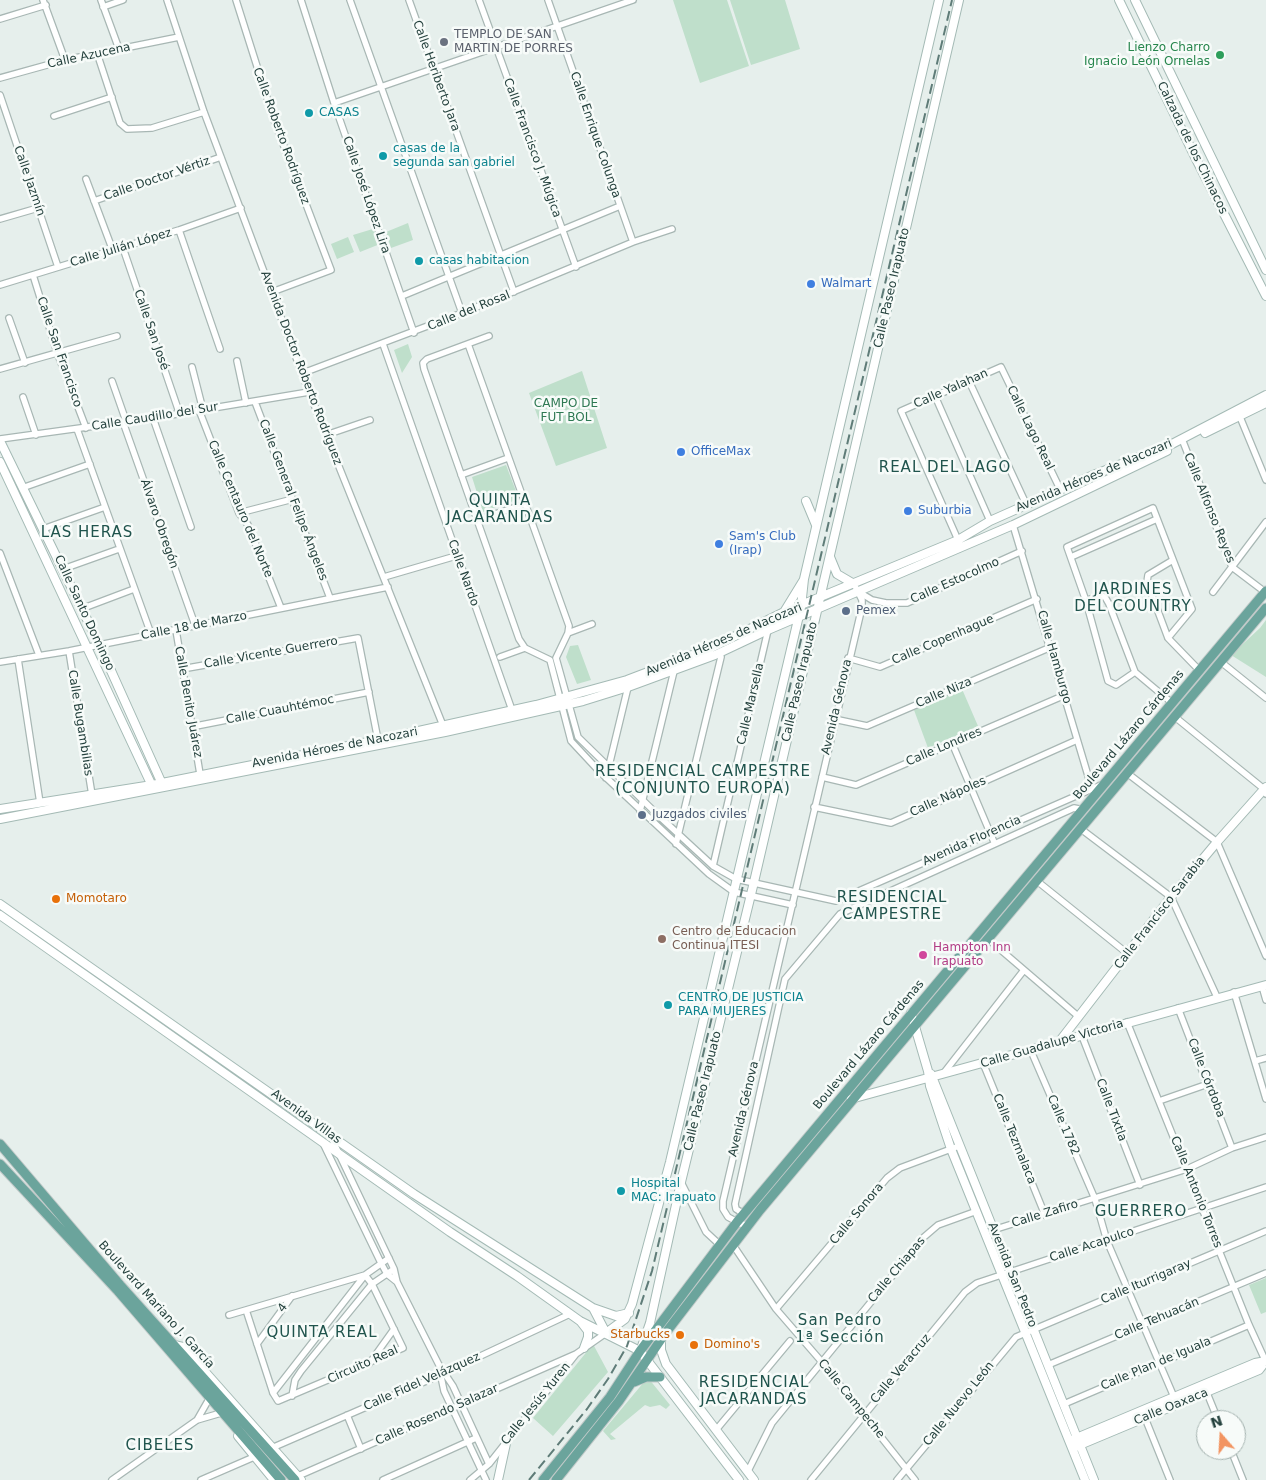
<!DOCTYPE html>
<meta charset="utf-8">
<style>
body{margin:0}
#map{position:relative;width:1266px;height:1480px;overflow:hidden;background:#e6efec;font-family:"DejaVu Sans",sans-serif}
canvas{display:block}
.north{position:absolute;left:1196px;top:1410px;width:50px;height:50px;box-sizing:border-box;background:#f7fbf9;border:1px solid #a3b1ae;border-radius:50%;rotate:341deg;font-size:14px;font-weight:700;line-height:20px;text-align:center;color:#24413d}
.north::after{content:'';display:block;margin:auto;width:18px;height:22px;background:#f29461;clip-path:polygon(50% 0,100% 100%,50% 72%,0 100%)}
</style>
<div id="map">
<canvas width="1266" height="1480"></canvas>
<div class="north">N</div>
</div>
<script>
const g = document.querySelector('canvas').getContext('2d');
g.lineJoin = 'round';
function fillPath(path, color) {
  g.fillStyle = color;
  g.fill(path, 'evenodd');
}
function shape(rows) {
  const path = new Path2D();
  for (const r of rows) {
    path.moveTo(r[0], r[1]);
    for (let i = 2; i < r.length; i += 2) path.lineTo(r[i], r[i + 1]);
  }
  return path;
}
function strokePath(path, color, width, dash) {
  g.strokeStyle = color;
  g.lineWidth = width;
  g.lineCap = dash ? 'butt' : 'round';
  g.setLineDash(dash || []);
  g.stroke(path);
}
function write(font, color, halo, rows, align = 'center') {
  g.font = font + ' "DejaVu Sans",sans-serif';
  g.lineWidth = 5;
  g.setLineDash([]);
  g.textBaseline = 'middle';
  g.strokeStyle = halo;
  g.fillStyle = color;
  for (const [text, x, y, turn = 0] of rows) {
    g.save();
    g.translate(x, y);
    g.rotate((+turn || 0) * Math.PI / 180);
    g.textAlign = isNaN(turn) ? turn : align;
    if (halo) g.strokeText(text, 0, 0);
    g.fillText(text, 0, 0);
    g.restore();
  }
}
const green = shape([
 [673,0,727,0,749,66,700,83],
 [730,0,785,0,800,49,751,65],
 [408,223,413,240,391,248,386,232],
 [376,228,380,244,360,252,353,235],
 [348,237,354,252,337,259,331,244],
 [408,344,412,357,402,373,394,350],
 [582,371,607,448,556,466,529,393],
 [506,465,519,499,483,512,472,477],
 [1266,620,1266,677,1231,655,1260,628],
 [578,645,591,680,577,684,566,657,570,646],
 [962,689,978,726,928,748,914,710],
 [1266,1278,1266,1312,1261,1314,1249,1285],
 [593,1344,608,1372,553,1436,533,1418],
 [649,1379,670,1405,666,1409,660,1405,650,1407,645,1405,610,1434,616,1439,611,1440,603,1431,644,1382]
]);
const street = shape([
 [43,0,65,60],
 [101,0,119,49],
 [167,0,204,112,309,392,444,728],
 [236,0,274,120,331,270,272,292],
 [301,0,334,103,414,333],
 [350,0,462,313],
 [409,0,514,292],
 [479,0,576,267],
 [548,0,633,242],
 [103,7,123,0],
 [0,19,46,5],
 [97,53,120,123,127,129,152,128,204,112],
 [0,78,65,60,179,37],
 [0,95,58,267],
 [334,103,633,0],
 [54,116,112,97],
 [86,179,113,251],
 [94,201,221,157],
 [0,219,38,208],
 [179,230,220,349],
 [123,248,179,412],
 [33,275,57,352,86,428],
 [0,285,179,230,241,208],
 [402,296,620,206],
 [9,318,25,363],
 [489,336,427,359,423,363,424,369,519,639,525,648,550,660,571,741,598,770,709,874,734,892,793,905],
 [383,344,513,713],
 [468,344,569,626,568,633,556,658,578,737,660,817,713,866,736,879,836,901,1101,785],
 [237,361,246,403],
 [192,367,203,410],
 [0,369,117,336],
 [303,373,462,313,633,242,672,229],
 [112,381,126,421],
 [969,381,1026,504],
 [935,396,990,521],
 [23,397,36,435],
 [255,402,330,598],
 [199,410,239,513,248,525,281,608],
 [1240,417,1266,480],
 [153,418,191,527],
 [123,422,195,625],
 [77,429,151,634],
 [326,435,370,420],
 [0,439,153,418,309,392],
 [1182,439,1232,567,1265,592],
 [461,475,508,458],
 [22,488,90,464],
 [239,513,293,499],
 [477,520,525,504],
 [1013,525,1092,789],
 [43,529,105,507],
 [958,540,901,411,1001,367,1060,489],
 [0,553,39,655],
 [1071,557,1157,519],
 [1173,560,1148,575,1147,582,1168,638,1199,670],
 [63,569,119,549],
 [384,577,456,556],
 [859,592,872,600,886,603,907,603,1022,551],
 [1213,592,1266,522],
 [1086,601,1098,596,1105,597,1109,604,1135,672,1172,703],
 [81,609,134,589],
 [176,630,200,774],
 [568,633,592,624],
 [69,651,92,795],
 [500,657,525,648],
 [848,658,880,667,1037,599],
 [18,659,40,803],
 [0,662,69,651,388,587],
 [1221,662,1266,698],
 [182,669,358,638,378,740],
 [1135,672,1116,685,1108,681,1086,601,1067,547,1153,508,1192,609,1168,638],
 [1175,717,1264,789,1266,794],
 [834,719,867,726,1051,647],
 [191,727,369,692],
 [952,743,994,842],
 [1127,773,1217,842,1266,956],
 [822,777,856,785,1065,695],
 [606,778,628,687],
 [814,807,891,823,1077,740],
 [640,811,674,671],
 [1081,829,1171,897,1217,997],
 [676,844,721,657],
 [713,866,768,630],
 [1037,881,1128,954],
 [988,939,1079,1017],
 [1262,986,1266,1000],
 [1234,992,1266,1099],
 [1178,1008,1232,1148],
 [1127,1022,1249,1325,1266,1362],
 [1082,1036,1140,1185],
 [1031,1051,1095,1199,1107,1241,1174,1397],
 [1255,1061,1266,1058],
 [983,1063,1045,1215],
 [943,1074,1024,970],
 [1159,1101,1208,1084],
 [331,1137,394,1269,397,1282,439,1365,453,1386,489,1464],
 [323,1143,381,1263,387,1274,397,1282],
 [681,1182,706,1232,720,1245],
 [744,1214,736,1209,735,1204,785,979,840,914,1074,808,1084,810],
 [749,1225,741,1224,728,1217,723,1209,723,1201,862,607,862,600,856,588],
 [993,1230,1187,1169,1232,1148,1266,1137],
 [733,1245,776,1309,821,1361,915,1480],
 [776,1309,887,1178,900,1168,959,1146],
 [246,1310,273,1393,278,1401,403,1348,372,1284,365,1275],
 [229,1315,365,1275],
 [257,1344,292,1296],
 [369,1364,394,1329],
 [1048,1365,1266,1273],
 [440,1372,444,1391,486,1480],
 [273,1393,365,1275,389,1258],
 [1207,1393,1218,1420],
 [292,1396,295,1380,301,1371,372,1284,394,1269],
 [1064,1404,1249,1325],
 [347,1415,361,1449],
 [1145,1418,1170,1480],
 [197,1420,209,1399],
 [716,1430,790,1341],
 [274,1447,440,1375,570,1314],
 [1231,1450,1243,1480],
 [748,1471,772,1423,924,1237,938,1225,977,1211],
 [298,1476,576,1354],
 [112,1480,197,1420,221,1413],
 [201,1480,254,1457],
 [383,1480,476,1438],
 [470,1480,489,1464,576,1354,606,1333],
 [811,1480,965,1292,977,1283,1266,1187],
 [897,1480,1016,1337,1266,1231]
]);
const secondary = shape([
 [1119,0,1196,159,1266,296],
 [1135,0,1266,270],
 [1205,433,1266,403],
 [0,441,99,644,163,786],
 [0,462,153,788],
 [806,501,816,525],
 [830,557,837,574,854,584],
 [784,612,803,581],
 [0,809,152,785,378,740,536,705,627,680,711,648,784,612,958,540,990,521,1091,476,1172,444,1266,395],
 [0,819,445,732,583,701,628,687,715,655,768,630,1013,525,1167,451],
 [0,904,414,1194,593,1308,606,1333],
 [0,915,450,1232,517,1276,580,1321,640,1351,739,1480],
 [911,1013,928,1071,930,1086,951,1149,1085,1480],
 [1059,1042,1171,897,1217,842,1266,787],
 [931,1074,1094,1480],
 [851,1099,1266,985],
 [593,1308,616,1316,629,1313],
 [581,1322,588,1331,588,1337,584,1348],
 [606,1333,625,1319,632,1304,670,1162,801,607,804,579,939,0],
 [661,1339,661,1350,666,1364,754,1480],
 [174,1345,183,1347,301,1480],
 [642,1346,650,1323,681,1182,754,882,959,0],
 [238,1436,274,1480],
 [1074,1439,1255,1363,1266,1361],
 [1075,1447,1259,1370,1266,1361],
 [498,1480,507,1439]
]);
const primary = shape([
 [0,1144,120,1285,295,1480],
 [0,1164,118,1291,281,1480],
 [634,1382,646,1377,660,1377],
 [543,1480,610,1397,640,1351,737,1222,1266,591],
 [556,1480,619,1401,664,1335,760,1210,1266,608]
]);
const rail = shape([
 [529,1480,587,1409,608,1379,627,1346,652,1271,952,0]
]);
const markers = [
 [444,42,5,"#6b7280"],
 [1220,55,5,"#2e9e5b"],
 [309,113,5,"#0f9aa8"],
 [383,156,5,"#0f9aa8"],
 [419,261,5,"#0f9aa8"],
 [811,284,5,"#3f7fe0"],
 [681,452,5,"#3f7fe0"],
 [908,511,5,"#3f7fe0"],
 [719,544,5,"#3f7fe0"],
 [846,611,5,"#5c6f8a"],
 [642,815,5,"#5c6f8a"],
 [56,899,5,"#e8710a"],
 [662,939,5,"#8d6e63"],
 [923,955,5,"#d1479c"],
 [668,1005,5,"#0f9aa8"],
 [621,1191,5,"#0f9aa8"],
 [680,1335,5,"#e8710a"],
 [694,1345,5,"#e8710a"]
];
const worshipNames = [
 ["TEMPLO DE SAN",454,35],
 ["MARTIN DE PORRES",454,49]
];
const leisureNames = [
 ["Lienzo Charro",1210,48],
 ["Ignacio León Ornelas",1210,62]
];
const streetNames = [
 ["Calle Azucena",89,56,-12],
 ["Calle Heriberto Jara",436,76,70],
 ["Calle Enrique Colunga",595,135,71],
 ["Calle Roberto Rodríguez",281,136,70],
 ["Calle Francisco J. Múgica",532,148,70],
 ["Calzada de los Chinacos",1192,148,64],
 ["Calle Doctor Vértiz",157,179,-19],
 ["Calle Jazmín",29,181,71],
 ["Calle José López Lira",366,195,71],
 ["Calle Julián López",121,248,-17],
 ["Calle Paseo Irapuato",892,288,-77],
 ["Calle del Rosal",469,311,-22],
 ["Calle San José",151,330,71],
 ["Calle San Francisco",59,352,71],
 ["Avenida Doctor Roberto Rodríguez",301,368,69],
 ["Calle Yalahan",951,389,-24],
 ["Calle Caudillo del Sur",155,417,-9],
 ["Calle Lago Real",1030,428,64],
 ["Avenida Héroes de Nacozari",1094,476,-23],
 ["Calle General Felipe Ángeles",293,500,69],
 ["Calle Alfonso Reyes",1209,508,68],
 ["Calle Centauro del Norte",240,509,67],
 ["Álvaro Obregón",159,524,71],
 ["Calle Nardo",463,573,70],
 ["Calle Estocolmo",955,581,-24],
 ["Calle Santo Domingo",84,613,65],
 ["Calle 18 de Marzo",194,626,-11],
 ["Avenida Héroes de Nacozari",724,640,-23],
 ["Calle Copenhague",943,640,-23],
 ["Calle Vicente Guerrero",271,653,-10],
 ["Calle Hamburgo",1054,657,74],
 ["Calle Paseo Irapuato",800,682,-77],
 ["Calle Niza",944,693,-23],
 ["Calle Benito Juárez",188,702,80],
 ["Calle Marsella",751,704,-77],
 ["Avenida Génova",837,707,-77],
 ["Calle Cuauhtémoc",280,710,-11],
 ["Calle Bugambilias",80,723,81],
 ["Boulevard Lázaro Cárdenas",1129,735,-50],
 ["Calle Londres",944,747,-23],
 ["Avenida Héroes de Nacozari",335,748,-11],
 ["Calle Nápoles",948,797,-24],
 ["Avenida Florencia",972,841,-24],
 ["Calle Francisco Sarabia",1160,913,-52],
 ["Calle Guadalupe Victoria",1052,1044,-16],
 ["Boulevard Lázaro Cárdenas",869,1045,-50],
 ["Calle Córdoba",1206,1078,69],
 ["Calle Paseo Irapuato",703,1091,-76],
 ["Avenida Génova",744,1109,-77],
 ["Calle Tixtla",1111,1110,69],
 ["Avenida Villas",306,1117,36],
 ["Calle 1782",1063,1125,67],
 ["Calle Tezmalaca",1014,1139,68],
 ["Calle Antonio Torres",1196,1192,68],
 ["Calle Sonora",857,1214,-50],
 ["Calle Zafiro",1045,1214,-17],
 ["Calle Acapulco",1092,1245,-18],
 ["Calle Chiapas",897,1270,-50],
 ["Avenida San Pedro",1012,1275,68],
 ["Calle Iturrigaray",1146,1282,-23],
 ["Boulevard Mariano J. García",156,1305,48],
 ["4",283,1308,-54],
 ["Calle Tehuacán",1157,1319,-23],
 ["Calle Plan de Iguala",1156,1364,-23],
 ["Circuito Real",363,1365,-24],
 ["Calle Veracruz",901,1369,-50],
 ["Calle Fidel Velázquez",422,1382,-24],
 ["Calle Campeche",851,1399,51],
 ["Calle Jesús Yuren",536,1404,-51],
 ["Calle Nuevo León",959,1404,-51],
 ["Calle Oaxaca",1171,1407,-22],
 ["Calle Rosendo Salazar",437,1415,-24]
];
const cultureNames = [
 ["CASAS",319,113],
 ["casas de la",393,149],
 ["segunda san gabriel",393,163],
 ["casas habitacion",429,261],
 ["CENTRO DE JUSTICIA",678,998],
 ["PARA MUJERES",678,1012],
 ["Hospital",631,1184],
 ["MAC: Irapuato",631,1198]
];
const shopNames = [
 ["Walmart",821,284],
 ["OfficeMax",691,452],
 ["Suburbia",918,511],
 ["Sam's Club",729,537],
 ["(Irap)",729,551]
];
const parkNames = [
 ["CAMPO DE",566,404],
 ["FUT BOL",566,418]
];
const serviceNames = [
 ["Pemex",856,611],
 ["Juzgados civiles",652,815]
];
const foodNames = [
 ["Momotaro",66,899],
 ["Starbucks",670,1335,"right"],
 ["Domino's",704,1345]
];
const educationNames = [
 ["Centro de Educacion",672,932],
 ["Continua ITESI",672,946]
];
const hotelNames = [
 ["Hampton Inn",933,948],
 ["Irapuato",933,962]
];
const quarterNames = [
 ["REAL DEL LAGO",945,468],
 ["QUINTA",500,501],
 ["JACARANDAS",500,518],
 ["LAS HERAS",87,533],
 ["JARDINES",1133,590],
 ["DEL COUNTRY",1133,607],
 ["RESIDENCIAL CAMPESTRE",703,772],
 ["(CONJUNTO EUROPA)",703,789],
 ["RESIDENCIAL",892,898],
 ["CAMPESTRE",892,915],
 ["GUERRERO",1141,1212],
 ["San Pedro",840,1321],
 ["1ª Sección",840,1338],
 ["QUINTA REAL",322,1333],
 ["RESIDENCIAL",754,1383],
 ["JACARANDAS",754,1400],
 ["CIBELES",160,1446]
];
fillPath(green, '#bfdfcb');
strokePath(street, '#a8b7b4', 8);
strokePath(secondary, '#a4bab5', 10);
strokePath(primary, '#c2cac9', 11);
strokePath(street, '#fff', 5.5);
strokePath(secondary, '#fff', 8);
strokePath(primary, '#6ba49c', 9);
strokePath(rail, '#5f7c78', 2, [10, 5]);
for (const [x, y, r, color] of markers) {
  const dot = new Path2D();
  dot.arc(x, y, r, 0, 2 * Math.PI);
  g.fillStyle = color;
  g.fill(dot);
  strokePath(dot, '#f7fbf9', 2);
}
write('12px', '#5b616d', '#f7fbf9', worshipNames, 'left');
write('12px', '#27864d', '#f7fbf9', leisureNames, 'right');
write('12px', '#24413d', '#f7fbf9', streetNames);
write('12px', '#0d838f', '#f7fbf9', cultureNames, 'left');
write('12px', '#366cbe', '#f7fbf9', shopNames, 'left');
write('12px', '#2e7953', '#f7fbf9', parkNames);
write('12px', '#4e5e75', '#f7fbf9', serviceNames, 'left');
write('12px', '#c56008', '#f7fbf9', foodNames, 'left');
write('12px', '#785e54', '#f7fbf9', educationNames, 'left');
write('12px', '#b23c85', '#f7fbf9', hotelNames, 'left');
g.letterSpacing = '1px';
write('15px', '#20544d', '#f7fbf9', quarterNames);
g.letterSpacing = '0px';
</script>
